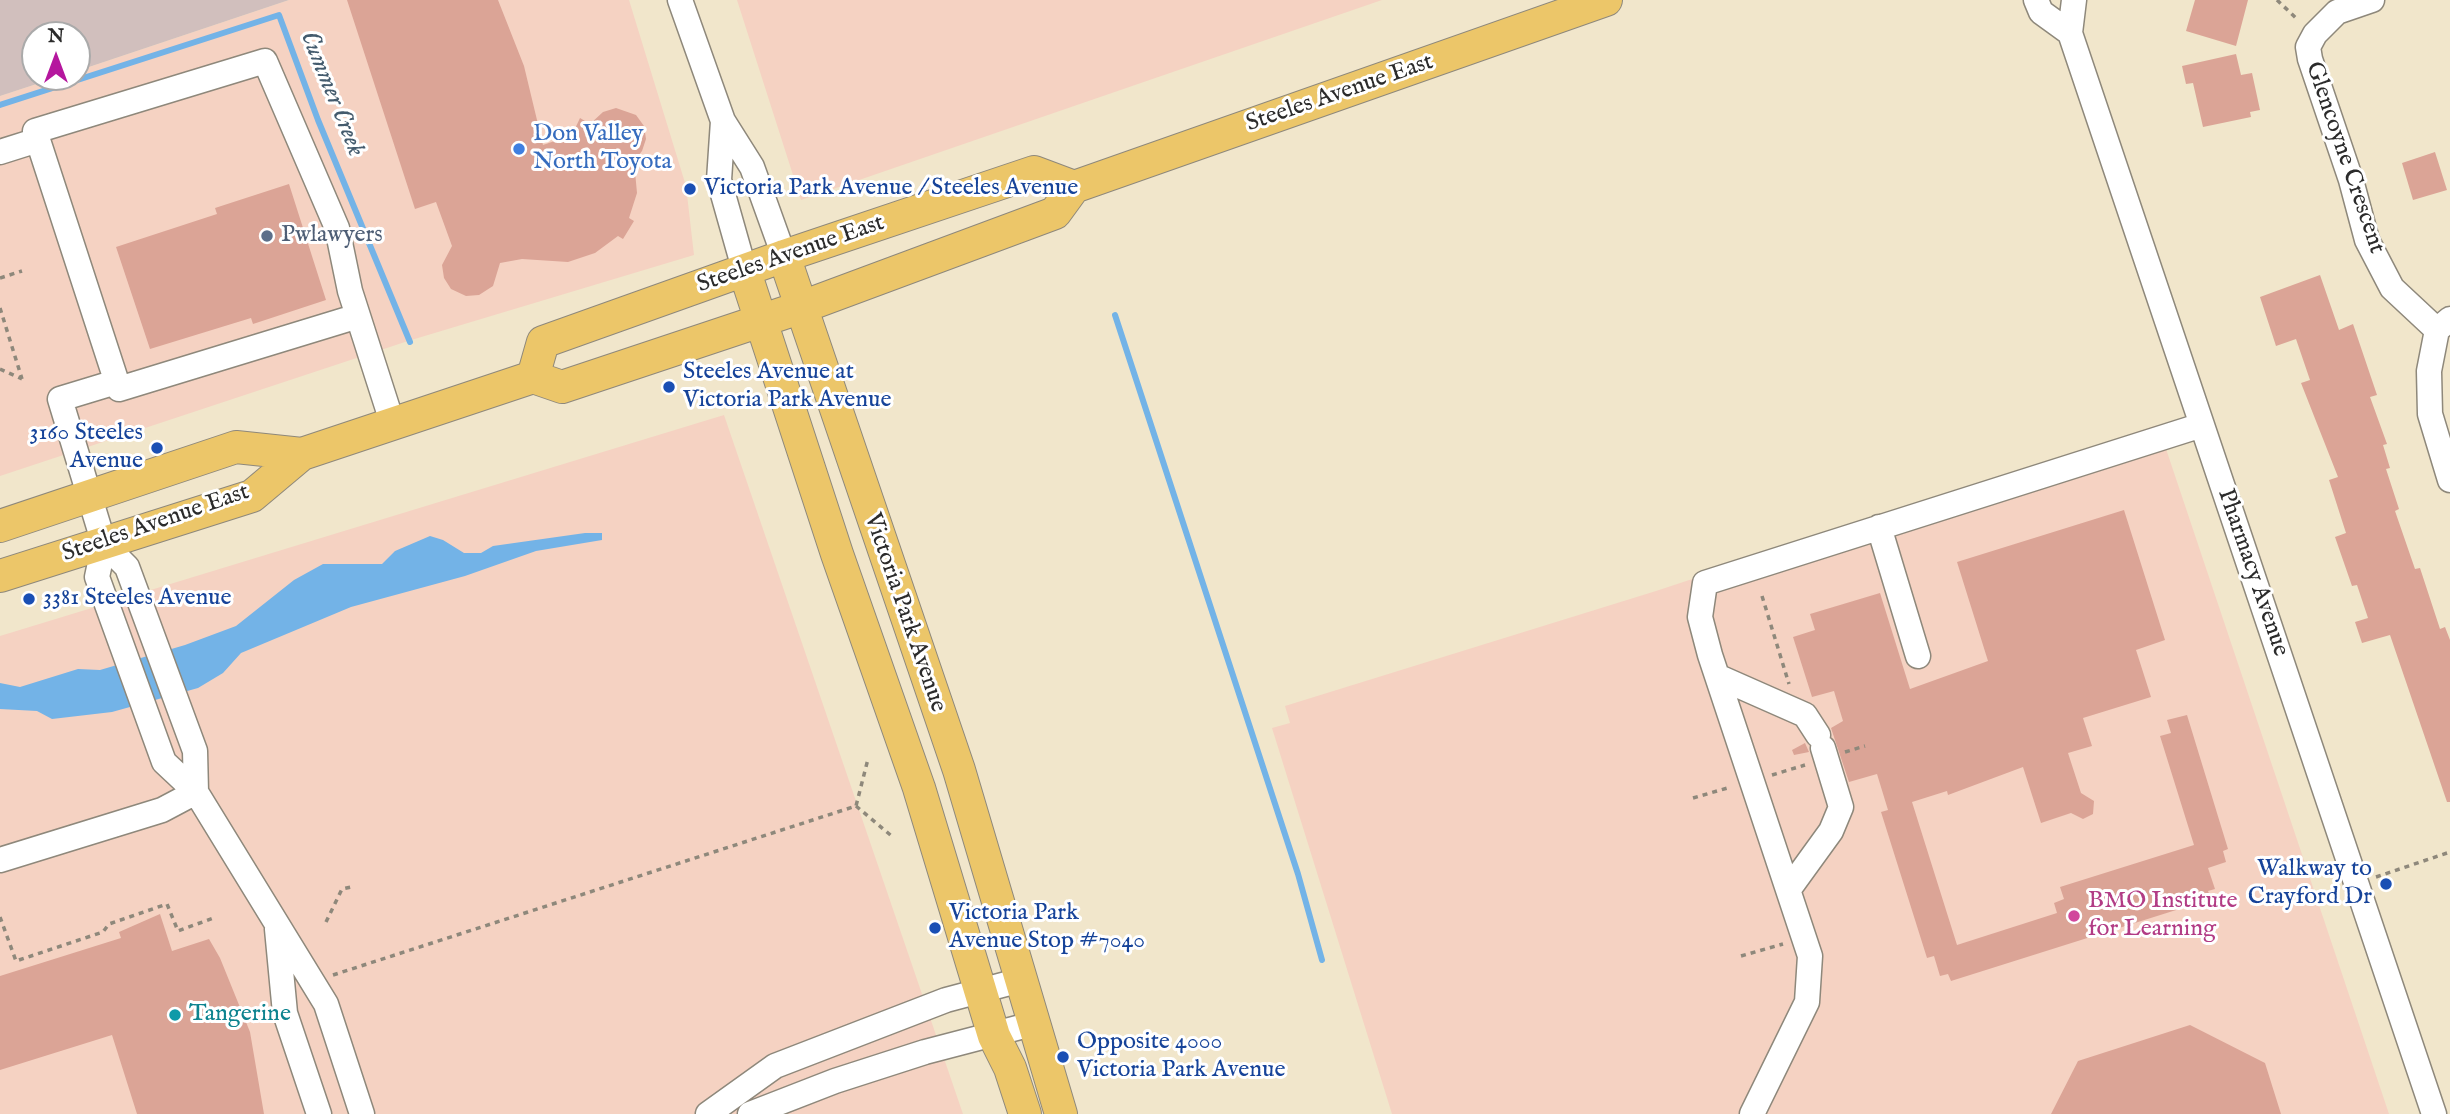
<!DOCTYPE html>
<style>
body{margin:0}
#map{position:relative;width:2450px;height:1114px;overflow:hidden;background:#f1e6cb;font-family:"IM FELL English",serif}
canvas{display:block}
.north{position:absolute;left:21px;top:21px;width:70px;height:70px;box-sizing:border-box;background:#fff;border:2px solid #aaa;border-radius:50%;rotate:0deg;font-size:19px;font-weight:700;line-height:28px;text-align:center;color:#2b2b2b}
.north::after{content:'';display:block;margin:auto;width:24px;height:32px;background:#b5179e;clip-path:polygon(50% 0,100% 100%,50% 72%,0 100%)}
</style>
<div id="map">
<canvas width="2450" height="1114"></canvas>
<div class="north">N</div>
</div>
<script>
const g = document.querySelector('canvas').getContext('2d');
g.lineJoin = 'round';
function fillPath(path, color) {
  g.fillStyle = color;
  g.fill(path, 'evenodd');
}
function shape(rows) {
  const path = new Path2D();
  for (const r of rows) {
    path.moveTo(r[0], r[1]);
    for (let i = 2; i < r.length; i += 2) path.lineTo(r[i], r[i + 1]);
  }
  return path;
}
function strokePath(path, color, width, dash) {
  g.strokeStyle = color;
  g.lineWidth = width;
  g.lineCap = dash ? 'butt' : 'round';
  g.setLineDash(dash || []);
  g.stroke(path);
}
function write(font, color, halo, rows, align = 'center') {
  g.font = font + ' "IM FELL English",serif';
  g.lineWidth = 6;
  g.setLineDash([]);
  g.textBaseline = 'middle';
  g.strokeStyle = halo;
  g.fillStyle = color;
  for (const [text, x, y, turn = 0] of rows) {
    g.save();
    g.translate(x, y);
    g.rotate((+turn || 0) * Math.PI / 180);
    g.textAlign = isNaN(turn) ? turn : align;
    if (halo) g.strokeText(text, 0, 0);
    g.fillText(text, 0, 0);
    g.restore();
  }
}
const built = shape([
 [289,0,629,0,686,186,694,255,408,341,0,476,0,96,58,77,77,77,77,71],
 [737,0,1382,0,801,200],
 [724,415,963,1114,0,1114,0,636],
 [2158,425,2389,1114,1392,1114,1272,728,1290,723,1285,706,1656,591]
]);
const industrial = shape([
 [0,0,289,0,77,71,77,35,35,35,35,77,58,77,0,96]
]);
const water = shape([
 [585,533,602,533,602,540,536,551,465,576,351,607,241,653,223,673,198,688,112,712,52,719,37,711,0,709,0,683,20,687,78,669,100,670,185,645,236,626,294,580,323,564,382,564,395,551,430,536,443,540,464,553,481,553,493,546]
]);
const stream = shape([
 [0,105,279,15,318,120,410,342],
 [1115,315,1298,874,1322,960]
]);
const building = shape([
 [347,0,498,0,524,66,543,145,572,135,580,118,590,124,603,112,616,108,636,115,644,126,646,139,642,151,634,161,637,193,629,218,634,221,623,239,618,236,595,253,568,262,522,259,500,263,493,286,479,295,466,296,451,289,444,278,442,265,452,246,436,202,415,209],
 [2195,0,2248,0,2236,46,2186,31],
 [2236,54,2241,75,2252,73,2260,110,2250,112,2251,117,2203,127,2193,83,2186,84,2182,66],
 [2435,152,2447,190,2413,200,2402,163],
 [289,184,326,300,253,324,251,318,150,349,116,247,217,214,215,208],
 [2320,275,2339,330,2353,324,2377,395,2370,397,2387,444,2383,445,2390,468,2386,469,2399,509,2395,511,2415,569,2420,568,2440,629,2445,627,2450,640,2450,802,2447,802,2390,635,2362,643,2355,622,2368,618,2357,585,2352,586,2335,537,2346,533,2329,480,2338,477,2301,383,2310,380,2296,339,2276,346,2260,297],
 [2124,510,2165,640,2136,650,2151,697,2083,718,2092,746,2068,753,2081,793,2094,801,2093,814,2083,819,2071,813,2041,823,2023,767,1948,795,1947,791,1912,802,1957,945,2057,913,2054,903,2064,899,2060,887,2194,845,2160,736,2171,733,2167,720,2187,715,2228,849,2223,851,2226,862,2208,868,2215,889,2208,891,2211,899,1951,981,1948,974,1940,976,1934,956,1927,958,1881,812,1888,810,1877,774,1849,782,1831,728,1843,721,1834,691,1812,697,1793,637,1815,630,1810,614,1880,593,1910,689,1988,661,1957,562],
 [1805,743,1809,752,1794,755,1792,750],
 [160,914,172,951,209,939,220,958,250,1032,264,1114,137,1114,112,1035,0,1070,0,976,121,938,119,932],
 [2190,1025,2265,1063,2281,1114,2051,1114,2078,1061]
]);
const path = shape([
 [2277,0,2297,19],
 [0,278,22,271],
 [0,308,22,379],
 [0,369,22,379],
 [1762,596,1789,684],
 [1845,752,1865,746],
 [1772,775,1805,765],
 [1693,798,1731,787],
 [856,806,894,838],
 [2376,877,2450,852],
 [0,917,16,961,103,932,109,924,167,904,178,931,216,917],
 [326,922,342,889,351,887],
 [1741,956,1783,944],
 [333,975,856,806,868,759]
]);
const minor = shape([
 [680,0,723,121,752,167,784,256],
 [2036,0,2041,12,2070,33],
 [2074,0,2070,33,2434,1114],
 [2372,0,2337,12,2315,34,2308,47,2310,59,2351,180,2367,240,2392,288,2437,330],
 [723,121,719,180,745,272],
 [0,152,38,140],
 [358,316,119,389,35,131,265,61,337,228,350,291,393,425],
 [2450,319,2437,330,2429,371,2430,414,2450,480],
 [116,382,60,399,104,544,127,567,195,751,196,792],
 [1879,527,1918,656],
 [104,544,97,577,164,762,196,792,326,1004,362,1114],
 [1719,677,1805,715,1818,735],
 [0,860,162,810,196,792],
 [1789,889,1831,831,1841,807,1823,748],
 [277,929,285,1013,319,1114],
 [708,1114,775,1066,946,1000,1021,980],
 [750,1114,835,1081,925,1052,1036,1023],
 [1752,1114,1807,1002,1810,956,1710,655,1700,617,1705,583,2202,425]
]);
const major = shape([
 [784,256,959,770,1061,1114],
 [745,272,837,554,919,788,994,1036,1010,1068,1025,1114],
 [533,377,543,342,784,256,1034,172,1074,187],
 [0,526,236,447,302,454],
 [0,576,252,496,302,454,533,377,562,387,802,307,1055,213,1074,187,1606,0]
]);
const markers = [
 [519,149,7,"#3f7fe0"],
 [690,189,7,"#1a4fb4"],
 [267,236,7,"#5c6f8a"],
 [669,387,7,"#1a4fb4"],
 [157,448,7,"#1a4fb4"],
 [29,599,7,"#1a4fb4"],
 [2386,884,7,"#1a4fb4"],
 [2074,916,7,"#d1479c"],
 [935,928,7,"#1a4fb4"],
 [175,1015,7,"#0f9aa8"],
 [1063,1057,7,"#1a4fb4"]
];
const streetNames = [
 ["Steeles Avenue East",1340,94,-19],
 ["Glencoyne Crescent",2344,158,71],
 ["Steeles Avenue East",791,255,-19],
 ["Steeles Avenue East",156,524,-19],
 ["Pharmacy Avenue",2252,573,71],
 ["Victoria Park Avenue",904,613,71]
];
const shopNames = [
 ["Don Valley",533,135],
 ["North Toyota",533,163]
];
const transitNames = [
 ["Victoria Park Avenue / Steeles Avenue",704,189],
 ["Steeles Avenue at",683,373],
 ["Victoria Park Avenue",683,401],
 ["3160 Steeles",143,434,"right"],
 ["Avenue",143,462,"right"],
 ["3381 Steeles Avenue",43,599],
 ["Walkway to",2372,870,"right"],
 ["Crayford Dr",2372,898,"right"],
 ["Victoria Park",949,914],
 ["Avenue Stop #7040",949,942],
 ["Opposite 4000",1077,1043],
 ["Victoria Park Avenue",1077,1071]
];
const serviceNames = [
 ["Pwlawyers",281,236]
];
const hotelNames = [
 ["BMO Institute",2088,902],
 ["for Learning",2088,930]
];
const cultureNames = [
 ["Tangerine",189,1015]
];
const waterNames = [
 ["Cummer Creek",331,94,68]
];
fillPath(built, '#f5d2c2');
fillPath(industrial, '#d1bfbd');
fillPath(water, '#73b3e7');
strokePath(stream, '#73b3e7', 6);
fillPath(building, '#dba496');
strokePath(minor, '#8e887b', 27);
strokePath(major, '#8e887b', 34);
strokePath(path, '#8e887b', 3.5, [5, 5]);
strokePath(minor, '#fff', 24);
strokePath(major, '#ecc669', 32);
for (const [x, y, r, color] of markers) {
  const dot = new Path2D();
  dot.arc(x, y, r, 0, 2 * Math.PI);
  g.fillStyle = color;
  g.fill(dot);
  strokePath(dot, '#fff', 2.5);
}
write('24px', '#2b2b2b', '#fff', streetNames);
write('24px', '#366cbe', '#fff', shopNames, 'left');
write('24px', '#164399', '#fff', transitNames, 'left');
write('24px', '#4e5e75', '#fff', serviceNames, 'left');
write('24px', '#b23c85', '#fff', hotelNames, 'left');
write('24px', '#0d838f', '#fff', cultureNames, 'left');
write('italic 26px', '#445b6d', '#fff', waterNames);
</script>
